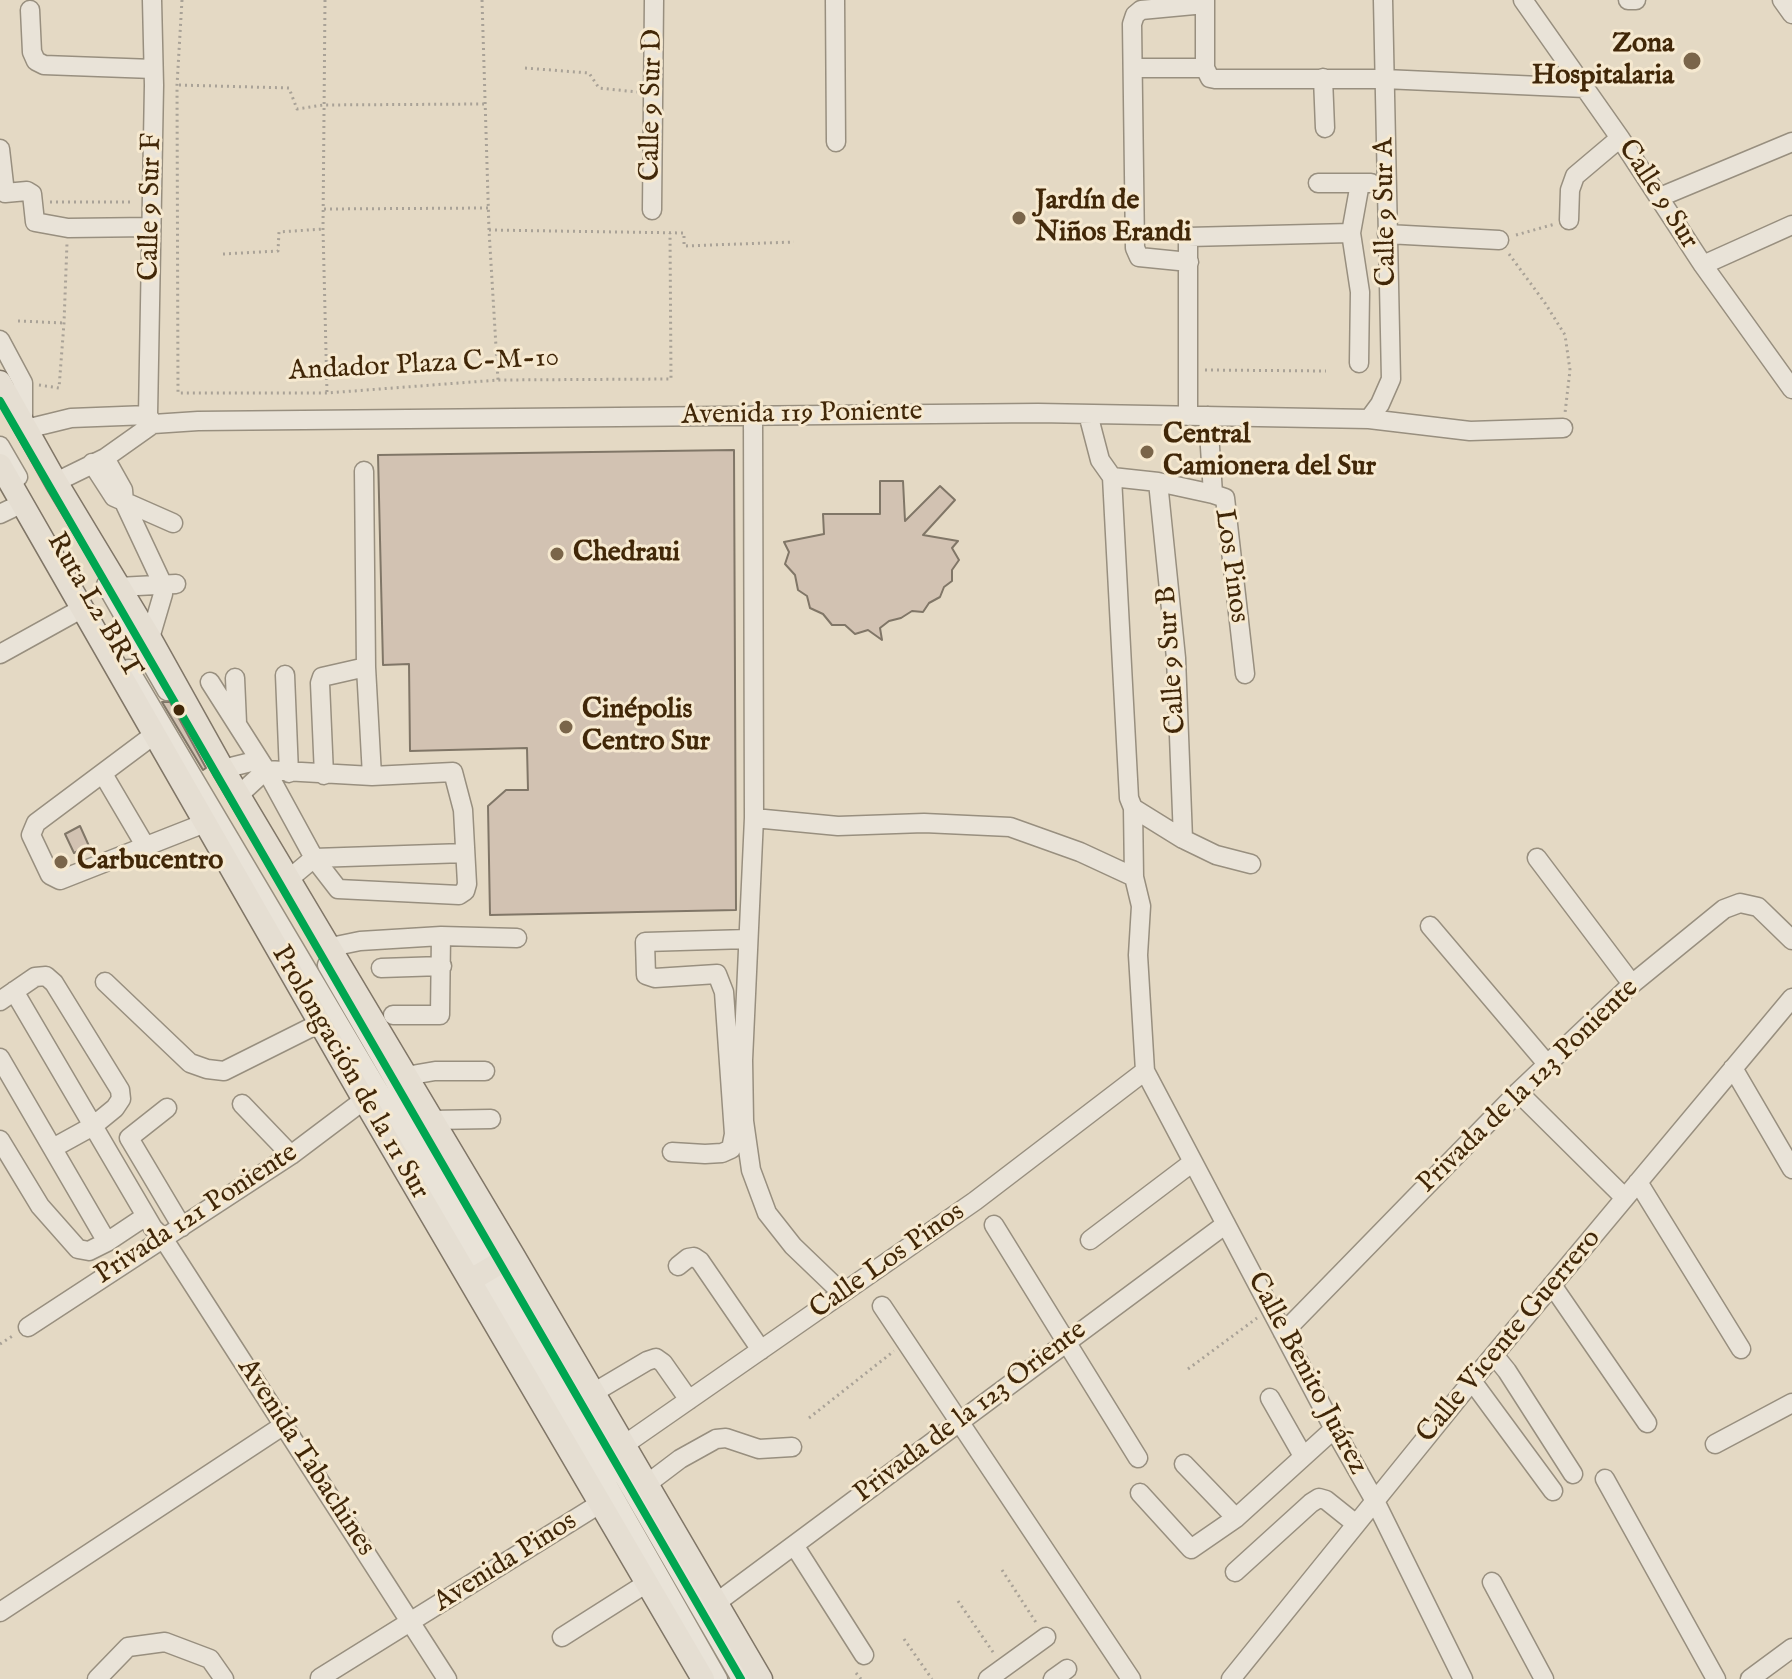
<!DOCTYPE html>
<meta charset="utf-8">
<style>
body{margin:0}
canvas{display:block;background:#e4d9c4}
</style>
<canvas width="1792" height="1679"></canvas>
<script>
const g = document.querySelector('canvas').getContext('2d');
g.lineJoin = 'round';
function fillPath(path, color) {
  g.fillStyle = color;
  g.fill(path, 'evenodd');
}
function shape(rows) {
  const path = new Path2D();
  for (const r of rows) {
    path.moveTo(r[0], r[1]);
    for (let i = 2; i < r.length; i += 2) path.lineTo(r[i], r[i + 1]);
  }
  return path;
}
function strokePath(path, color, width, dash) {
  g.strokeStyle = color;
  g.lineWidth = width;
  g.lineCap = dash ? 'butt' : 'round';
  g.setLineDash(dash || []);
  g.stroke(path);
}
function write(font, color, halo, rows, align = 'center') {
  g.font = font + ' "IM FELL English",serif';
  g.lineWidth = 6;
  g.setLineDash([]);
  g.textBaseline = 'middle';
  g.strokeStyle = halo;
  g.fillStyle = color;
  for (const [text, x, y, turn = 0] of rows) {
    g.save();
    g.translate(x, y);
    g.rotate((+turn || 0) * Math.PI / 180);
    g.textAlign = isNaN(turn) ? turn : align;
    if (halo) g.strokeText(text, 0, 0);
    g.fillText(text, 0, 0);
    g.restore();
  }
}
const building = shape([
 [734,450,736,910,490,915,488,806,506,790,528,790,527,748,410,751,409,664,383,665,378,455,734,450],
 [880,481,903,481,905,521,940,486,955,500,923,535,958,541,952,548,959,560,952,570,952,581,944,587,940,597,929,603,923,612,912,611,901,618,889,621,880,628,882,640,868,630,855,634,845,625,832,625,823,614,810,608,807,596,798,590,795,575,785,564,789,552,784,542,824,534,823,514,880,514,880,481],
 [162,702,170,702,206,768,203,770,162,702],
 [80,826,89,846,74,853,65,834,80,826]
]);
const path = shape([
 [182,0,177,85,178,393,327,393,498,380,671,379,670,233],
 [325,0,323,229,327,393],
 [482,0,489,230,498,380],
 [525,68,589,73,599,88,637,92],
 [179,85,289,88,297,109,323,105,484,104],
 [50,202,134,202],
 [324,209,488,208],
 [489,230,684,233,684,246,794,242],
 [1516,235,1555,224],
 [223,254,278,251,279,232,323,229],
 [1509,254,1545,303,1565,335,1570,370,1565,413],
 [18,321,64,323],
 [1205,370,1326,371],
 [39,385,59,388,64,323,67,243],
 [0,1344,14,1335],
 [1188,1369,1257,1318],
 [809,1418,894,1351],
 [1002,1570,1037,1624],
 [958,1601,995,1655],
 [904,1639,932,1679],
 [856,1673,861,1679]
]);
const minor = shape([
 [835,0,836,142],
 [1523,0,1620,138,1703,265,1792,389],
 [1628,0,1636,0],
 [1782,0,1792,14],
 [30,10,32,52,36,61,44,65,153,69],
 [1133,68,1205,68,1210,78,1215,79,1384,79,1585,88],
 [1205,68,1205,0],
 [1323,78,1325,128],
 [0,149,5,193,27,191,32,194,35,222,68,228,151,227],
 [1318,183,1371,183],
 [1660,197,1792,142],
 [652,210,654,0],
 [1569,220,1570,190,1575,176,1620,138],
 [1387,234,1499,240],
 [1189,262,1139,257,1135,248,1132,24,1135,15,1141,10,1205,4],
 [1703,265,1792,225],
 [0,340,23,383,23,423],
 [1359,363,1360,292,1351,233,1360,183],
 [1088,414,1100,460,1112,477,1158,482,1213,494],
 [148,415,154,85,152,0],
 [753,416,754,818,743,1060,744,1121,751,1170,767,1213,793,1246,842,1293],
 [1188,416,1188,237,1351,233],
 [1208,416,1213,494,1225,498,1245,674],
 [1369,419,1380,404,1391,379,1383,0],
 [26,429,71,418,148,415,153,424],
 [0,446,18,477],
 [105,458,123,490,124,502,163,585,163,594,150,638],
 [92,463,114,497,173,523],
 [364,471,366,667,372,776],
 [1112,477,1129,798,1133,808,1134,877],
 [56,482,105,458,153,424,198,421,1038,413,1369,419,1470,431,1563,428],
 [1158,482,1176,658,1183,839],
 [0,514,23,503],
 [106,585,167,691],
 [118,587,176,584],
 [0,654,83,608],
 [129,669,486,1271,718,1679],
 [285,675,289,773],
 [235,678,237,723],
 [210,682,266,770,372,776,453,772,463,810,467,884,465,891,459,895,338,889,314,858,266,770,239,795],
 [155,734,36,823,31,835,50,875,60,880,205,823],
 [223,769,259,760],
 [103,774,146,847],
 [324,775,320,683,322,677,366,667],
 [1133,808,1183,839,1216,855,1251,864],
 [754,818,838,826,924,823,1010,827,1080,852,1134,877,1141,906,1138,955,1145,1071,1334,1429,1375,1501,1463,1679],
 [1537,858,1632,984],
 [289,879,314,858,465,853],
 [1430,926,1548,1065],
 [331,947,360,941,441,936,517,938],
 [327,965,741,1679],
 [381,968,442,966],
 [105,982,190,1063,207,1069,224,1071,320,1023],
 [14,991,153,1228,163,1238,447,1679],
 [0,1001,35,977,46,976,54,983,120,1090,121,1099,115,1108,93,1126,53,1148],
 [393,1015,440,1015,441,936],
 [0,1058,107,1242,146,1216],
 [1733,1068,1792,1169],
 [406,1076,435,1071,485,1071],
 [1518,1092,1625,1198],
 [242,1104,291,1155],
 [167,1108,129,1138,182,1227],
 [432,1120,491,1119],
 [0,1140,40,1206,78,1249,89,1251,107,1242],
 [672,1152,705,1154,722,1153,731,1149,734,1134,724,992,717,974,655,978,646,975,645,942,748,939],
 [1638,1182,1741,1349],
 [994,1225,1138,1458],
 [1090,1240,1193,1162],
 [678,1266,688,1258,694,1257,700,1261,761,1350],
 [1552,1285,1647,1423],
 [882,1306,1131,1679],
 [28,1327,291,1155,364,1100],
 [1283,1333,1518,1092,1632,984,1724,909,1740,903,1758,907,1792,940],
 [1494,1355,1507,1371,1573,1474],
 [1472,1381,1553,1491],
 [593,1393,647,1361,656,1358,663,1363,689,1400],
 [1270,1398,1303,1456],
 [1715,1444,1792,1403],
 [624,1445,975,1201,1145,1071],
 [1184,1464,1236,1518],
 [1605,1479,1716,1679],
 [647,1484,680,1459,716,1439,726,1438,759,1449,792,1447],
 [1140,1493,1191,1549,1236,1518,1334,1429],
 [794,1545,864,1655],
 [1235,1572,1311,1503,1319,1498,1326,1500,1356,1524],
 [1492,1582,1544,1679],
 [716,1603,1226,1224],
 [0,1612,284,1425],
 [562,1637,647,1583],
 [320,1678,601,1503],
 [97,1679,128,1647,165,1642,210,1659,224,1679],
 [988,1679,1046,1637],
 [1053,1679,1067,1669],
 [1231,1679,1472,1381,1792,998],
 [1750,1679,1792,1648]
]);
const major = shape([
 [0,382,56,482,150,638,223,769,513,1255,761,1679],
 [0,465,364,1100,703,1679],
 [471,1280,513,1255]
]);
const bus1 = shape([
 [0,401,741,1679]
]);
const markers = [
 [1692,61,10,"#7a654a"],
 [1019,218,8,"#7a654a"],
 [1147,452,8,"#7a654a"],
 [557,554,8,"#7a654a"],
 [179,710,7,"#412708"],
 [566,727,8,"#7a654a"],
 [61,862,8,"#7a654a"]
];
const poiNames = [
 ["Zona",1674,45,"right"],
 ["Hospitalaria",1674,77,"right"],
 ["Jardín de",1035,202],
 ["Niños Erandi",1035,234],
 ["Central",1163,436],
 ["Camionera del Sur",1163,468],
 ["Chedraui",573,554],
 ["Cinépolis",582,711],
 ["Centro Sur",582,743],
 ["Carbucentro",77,862]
];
const streetNames = [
 ["Calle 9 Sur D",653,105,-89],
 ["Calle 9 Sur",1657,195,57],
 ["Calle 9 Sur F",152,207,-89],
 ["Calle 9 Sur A",1387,212,-91],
 ["Andador Plaza C-M-10",424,366,-3],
 ["Avenida 119 Poniente",802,415,-1],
 ["Los Pinos",1230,566,82],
 ["Ruta L2 BRT",93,606,60],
 ["Calle 9 Sur B",1173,660,-94],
 ["Prolongación de la 11 Sur",349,1073,60],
 ["Privada de la 123 Poniente",1529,1087,-44],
 ["Privada 121 Poniente",197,1215,-33],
 ["Calle Los Pinos",888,1262,-35],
 ["Calle Vicente Guerrero",1510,1337,-50],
 ["Calle Benito Juárez",1306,1374,62],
 ["Privada de la 123 Oriente",971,1413,-37],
 ["Avenida Tabachines",305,1458,57],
 ["Avenida Pinos",506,1563,-32]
];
fillPath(building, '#d2c2b2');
strokePath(building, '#807667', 2);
strokePath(minor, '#988f7f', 21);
strokePath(major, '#807667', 25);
strokePath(path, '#a9a297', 3, [2, 4]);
strokePath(minor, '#e9e3d8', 18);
strokePath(major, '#e5ded2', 22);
strokePath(bus1, '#00a651', 8);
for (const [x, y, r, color] of markers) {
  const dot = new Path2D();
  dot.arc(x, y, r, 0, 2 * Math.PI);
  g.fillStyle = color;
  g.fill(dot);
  strokePath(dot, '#f6e9d0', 3);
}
write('bold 28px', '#412708', '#f6e9d0', poiNames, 'left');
write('28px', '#412708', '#f6e9d0', streetNames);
</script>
